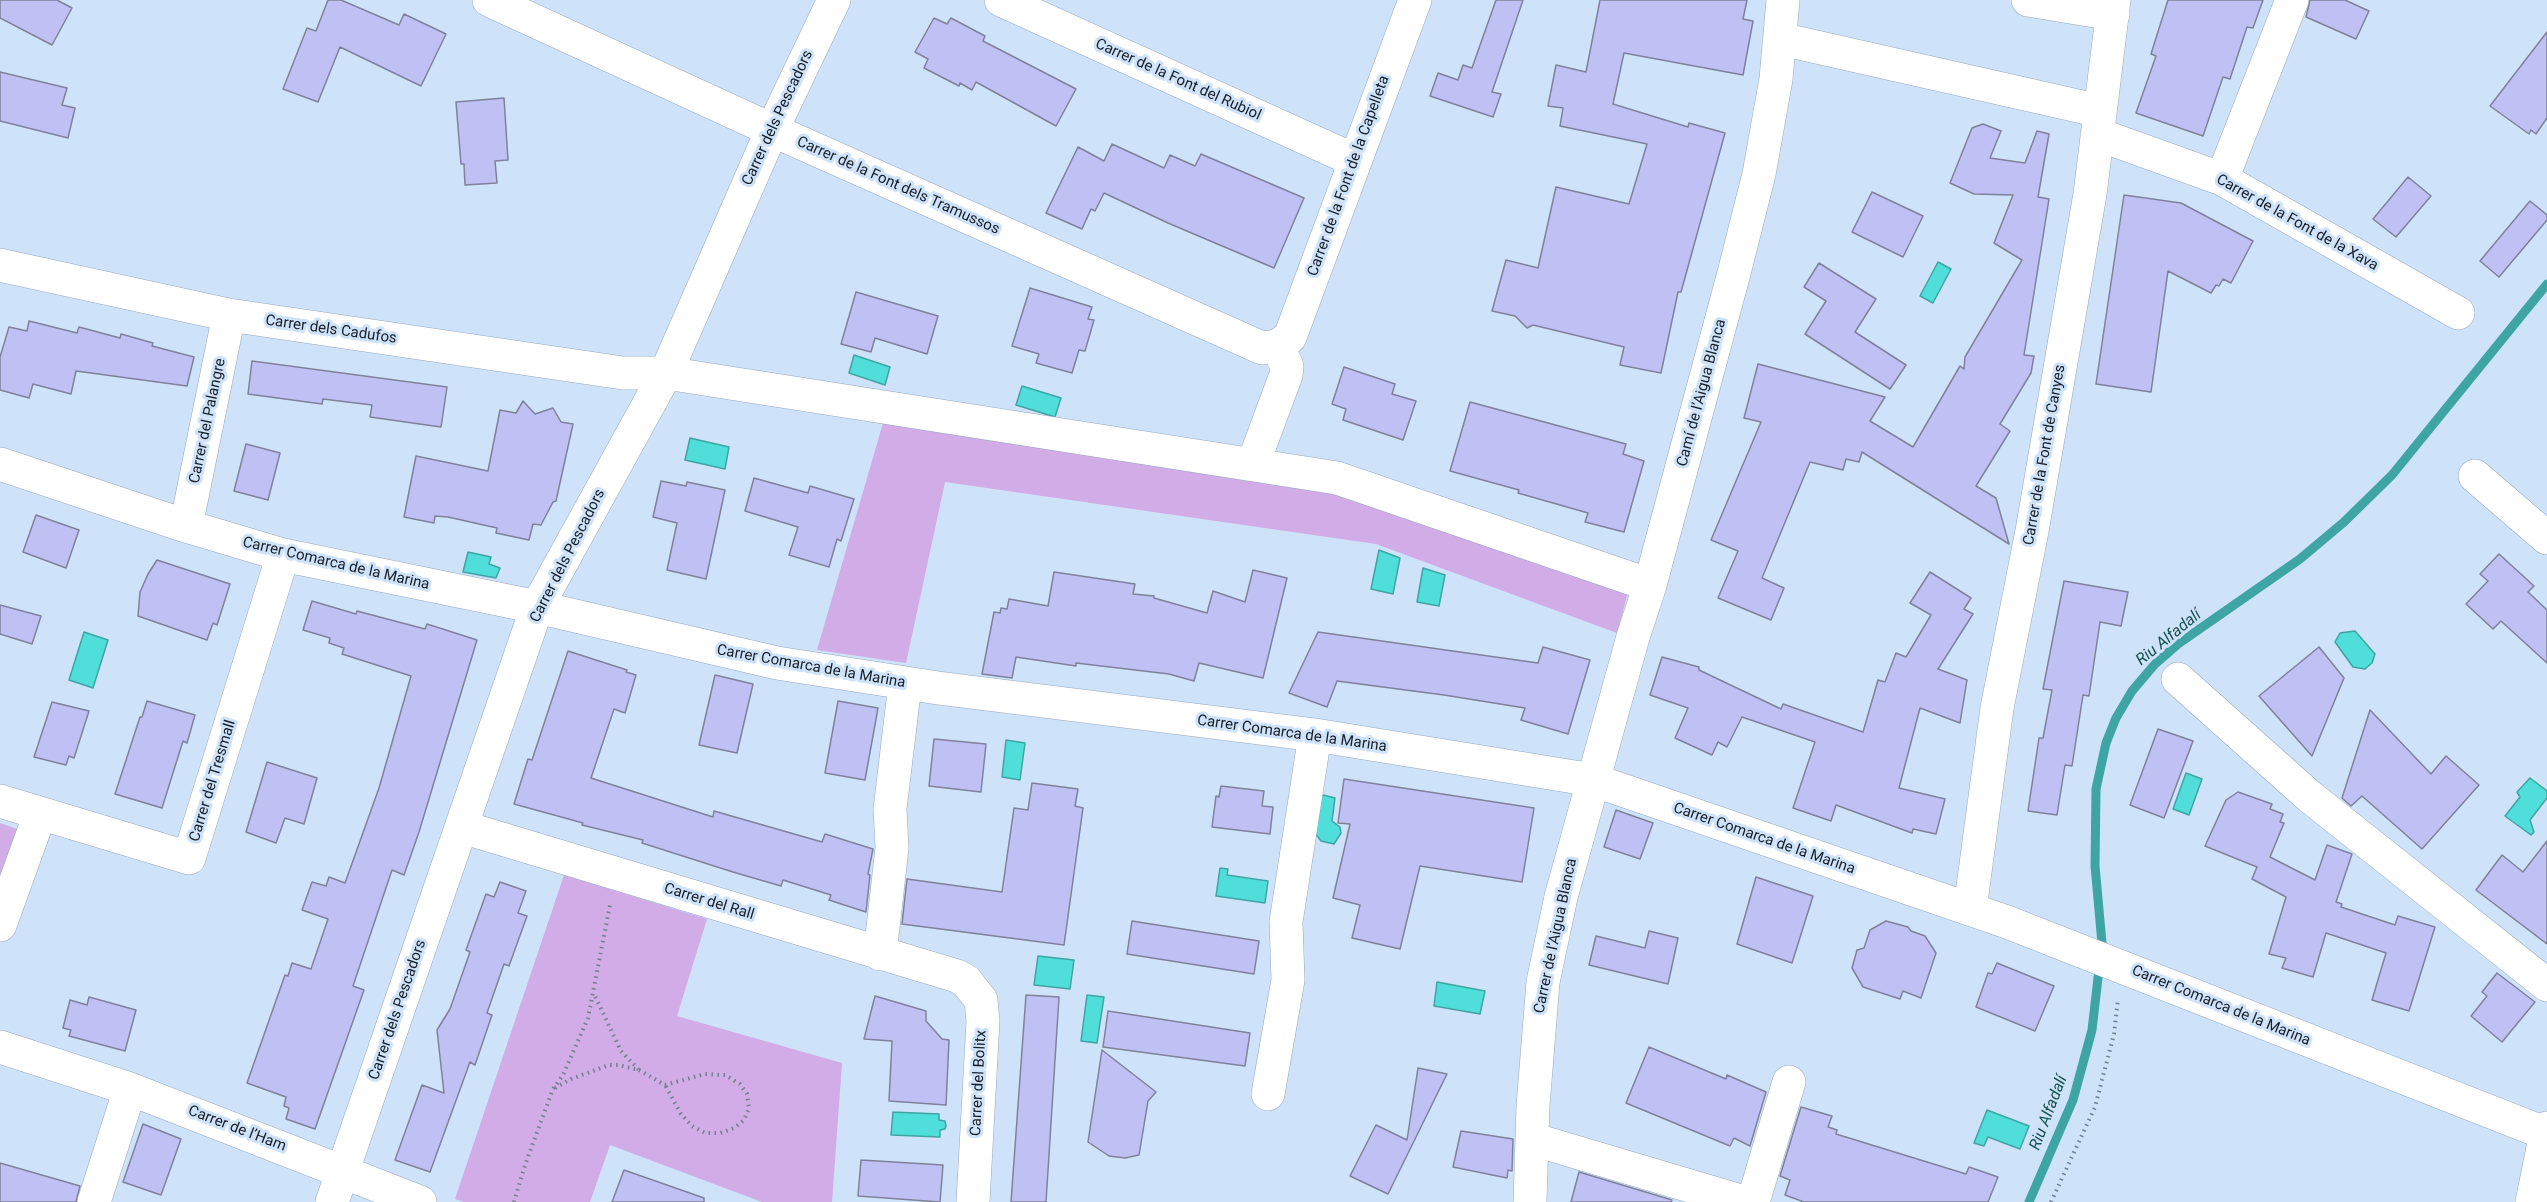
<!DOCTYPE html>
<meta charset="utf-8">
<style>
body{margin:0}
canvas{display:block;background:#cee2f9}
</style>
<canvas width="2547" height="1202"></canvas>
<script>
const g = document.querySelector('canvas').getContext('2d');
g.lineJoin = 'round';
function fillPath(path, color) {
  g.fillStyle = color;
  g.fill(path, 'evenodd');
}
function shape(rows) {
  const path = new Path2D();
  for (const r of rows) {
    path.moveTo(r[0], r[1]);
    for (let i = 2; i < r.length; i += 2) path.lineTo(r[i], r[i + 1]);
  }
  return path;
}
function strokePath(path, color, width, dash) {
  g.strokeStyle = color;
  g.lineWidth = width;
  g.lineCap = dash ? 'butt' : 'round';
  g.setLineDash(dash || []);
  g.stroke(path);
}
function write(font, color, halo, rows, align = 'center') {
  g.font = font + ' Roboto,sans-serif';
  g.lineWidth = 6;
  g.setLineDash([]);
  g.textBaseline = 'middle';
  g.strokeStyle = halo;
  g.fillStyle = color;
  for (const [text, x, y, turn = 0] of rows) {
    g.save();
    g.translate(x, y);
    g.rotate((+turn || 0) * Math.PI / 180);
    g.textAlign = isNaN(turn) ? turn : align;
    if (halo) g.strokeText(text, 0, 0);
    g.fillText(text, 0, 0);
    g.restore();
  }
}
const green = shape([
 [883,423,1330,488,1629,589,1617,633,1376,544,945,482,906,663,817,650],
 [0,823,23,831,0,890],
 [564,875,707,919,677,1016,842,1063,832,1202,762,1202,610,1145,590,1202,464,1202,455,1199]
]);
const water = shape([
 [1938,262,1951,269,1933,303,1920,296,1938,262],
 [854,355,890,367,885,385,849,373,854,355],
 [1022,386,1061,398,1055,417,1016,405,1022,386],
 [690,438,729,447,725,469,685,460,690,438],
 [1379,550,1400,558,1393,594,1371,589,1379,550],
 [468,552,491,557,489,564,500,568,496,578,463,572,468,552],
 [1423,568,1445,575,1439,606,1417,602,1423,568],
 [2355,631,2375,654,2372,663,2365,669,2353,667,2335,642,2340,633,2355,631],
 [84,632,108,640,93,688,69,680,84,632],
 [1006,740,1025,743,1020,780,1002,777,1006,740],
 [2186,773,2202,779,2189,815,2173,809,2186,773],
 [2530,778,2547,791,2547,798,2530,820,2534,832,2531,835,2505,816,2520,797,2517,792,2530,778],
 [1323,795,1335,798,1332,821,1340,827,1341,833,1334,844,1321,841,1315,833,1320,798,1323,795],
 [1220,868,1228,869,1227,875,1268,881,1265,903,1216,896,1220,868],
 [1038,956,1074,960,1070,989,1034,985,1038,956],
 [1437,982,1485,991,1480,1014,1434,1006,1437,982],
 [1087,995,1104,997,1097,1043,1081,1041,1087,995],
 [1987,1110,2029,1126,2020,1149,1988,1137,1984,1146,1974,1143,1987,1110],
 [893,1112,939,1114,939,1120,945,1121,946,1126,945,1129,940,1130,940,1137,891,1135,893,1112]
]);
const stream = shape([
 [2029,1202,2073,1100,2092,1030,2102,943,2095,866,2096,789,2106,743,2116,718,2132,691,2155,664,2178,644,2300,559,2344,522,2392,475,2547,284]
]);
const building = shape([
 [0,0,57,0,72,8,52,45,0,18,0,0],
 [328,0,341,0,399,25,404,14,446,34,421,86,340,47,318,102,283,89,307,28,316,31,328,0],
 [1496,0,1523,0,1492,92,1501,94,1493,117,1430,96,1438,73,1458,80,1463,65,1472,68,1496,0],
 [1600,0,1747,0,1743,19,1753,21,1743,75,1624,53,1613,104,1688,127,1689,123,1725,133,1681,292,1678,292,1661,373,1620,365,1624,347,1533,325,1527,328,1515,316,1492,311,1506,260,1538,268,1556,187,1629,204,1647,144,1560,126,1563,108,1548,106,1556,65,1586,72,1600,0],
 [2168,0,2263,0,2253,28,2247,27,2230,79,2223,77,2203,136,2136,113,2156,56,2151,54,2168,0],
 [2310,0,2345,0,2369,11,2356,39,2306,17,2310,0],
 [934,18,947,24,951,18,985,36,983,41,1076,89,1056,126,976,82,972,90,960,83,959,86,924,68,928,59,915,52,934,18],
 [2547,32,2547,118,2536,134,2531,130,2529,134,2490,106,2547,32],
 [0,72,67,88,62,105,75,108,68,138,0,121,0,72],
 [504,98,508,160,495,161,497,183,465,185,464,164,461,164,456,102,504,98],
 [1983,124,2001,131,1990,158,2025,163,2037,131,2049,134,2038,197,2049,199,2024,355,2034,356,2031,373,2000,424,2010,431,1976,486,1996,498,2009,544,1862,452,1859,462,1846,459,1843,470,1810,462,1762,578,1784,588,1771,620,1718,598,1738,551,1711,540,1761,422,1744,418,1758,364,1885,397,1870,421,1913,447,1960,366,1964,369,1965,357,2022,260,1994,243,2013,195,1974,194,1950,183,1972,128,1983,124],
 [1112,144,1164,168,1170,155,1195,166,1201,154,1304,198,1274,268,1168,223,1104,193,1095,211,1091,209,1082,229,1046,213,1078,147,1104,161,1112,144],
 [2408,177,2431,196,2396,237,2373,219,2408,177],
 [1872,192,1923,216,1903,257,1852,232,1872,192],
 [2124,195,2181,203,2253,241,2231,283,2223,279,2219,286,2216,285,2211,293,2168,271,2151,392,2096,384,2124,195],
 [2530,201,2547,215,2547,220,2499,277,2480,261,2530,201],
 [1819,263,1876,299,1855,332,1906,365,1890,389,1805,334,1826,301,1804,287,1819,263],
 [1030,288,1092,307,1088,319,1094,320,1085,351,1079,350,1072,373,1036,363,1039,354,1012,346,1030,288],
 [856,292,938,316,927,354,875,338,871,352,841,344,856,292],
 [29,321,77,333,79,327,120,338,121,334,153,343,152,346,194,357,187,386,76,371,71,394,33,384,29,398,0,390,0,357,9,327,27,331,29,321],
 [252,361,447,387,441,427,370,417,372,405,323,399,322,404,248,394,252,361],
 [1344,367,1395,384,1392,394,1416,401,1403,440,1343,420,1346,409,1332,404,1344,367],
 [523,401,535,414,553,408,561,422,573,424,556,501,553,502,541,525,533,524,529,540,496,533,497,528,448,517,435,516,434,523,404,517,416,456,488,471,500,410,516,413,523,401],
 [1470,402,1626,444,1623,454,1644,461,1624,532,1585,522,1588,513,1518,493,1519,490,1450,471,1470,402],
 [246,444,280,453,268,500,234,491,246,444],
 [754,478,808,493,810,486,854,499,841,541,837,539,829,567,789,555,798,527,745,511,754,478],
 [661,481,686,486,687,482,725,490,706,579,667,570,677,523,653,517,661,481],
 [36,515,79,530,66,568,23,552,36,515],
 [2499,554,2534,586,2528,592,2547,610,2547,663,2501,621,2493,629,2466,604,2488,581,2480,574,2499,554],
 [157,560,230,584,217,625,213,623,207,640,138,616,140,592,148,574,157,560],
 [1253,570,1287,578,1263,678,1199,663,1194,681,1169,674,1076,663,1076,666,1016,657,1012,678,982,674,994,612,1000,613,1001,608,1007,609,1009,599,1048,606,1054,572,1135,584,1133,594,1154,596,1154,598,1207,613,1213,591,1245,602,1253,570],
 [1930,572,1971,598,1964,609,1973,614,1938,669,1967,680,1960,723,1920,708,1899,788,1945,799,1936,834,1913,829,1912,833,1836,805,1831,821,1793,808,1815,742,1742,717,1727,747,1718,742,1712,755,1675,738,1688,708,1650,695,1662,657,1699,667,1699,670,1781,709,1783,704,1863,732,1878,680,1885,682,1896,653,1906,657,1931,615,1910,603,1930,572],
 [2064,581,2128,592,2121,626,2100,622,2089,696,2083,695,2072,766,2065,765,2057,815,2028,811,2039,738,2043,738,2052,690,2043,689,2064,581],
 [312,601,356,614,357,611,425,629,427,624,477,640,419,832,404,875,392,870,353,986,364,990,315,1129,286,1119,289,1108,284,1106,286,1097,247,1083,285,975,288,976,292,963,311,969,328,919,302,910,312,882,326,886,329,877,345,883,379,788,411,676,342,654,344,648,329,643,330,638,303,630,312,601],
 [0,605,41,616,32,644,0,634,0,605],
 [1318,632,1538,663,1543,647,1590,660,1568,734,1521,720,1525,708,1444,695,1337,681,1327,707,1289,693,1318,632],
 [2319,647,2344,678,2312,756,2259,696,2319,647],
 [568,651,627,670,626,672,636,675,625,713,614,709,591,778,713,817,714,811,822,842,825,834,873,849,868,874,870,875,866,912,829,900,831,895,783,880,781,886,733,872,642,843,643,840,582,825,583,823,514,804,528,759,532,760,568,651],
 [715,675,753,684,737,753,699,745,715,675],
 [147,701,195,715,187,743,183,741,162,808,115,794,140,717,142,717,147,701],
 [838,701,878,708,865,780,825,773,838,701],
 [52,702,89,711,74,758,69,756,66,765,34,757,52,702],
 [2370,710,2431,774,2446,756,2479,785,2422,849,2362,796,2351,806,2342,798,2370,710],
 [2158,729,2193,741,2164,818,2130,805,2158,729],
 [934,739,986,744,981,792,929,786,934,739],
 [267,762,317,778,304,824,285,818,276,843,246,832,267,762],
 [1344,779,1534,808,1522,882,1420,866,1400,949,1352,938,1360,905,1333,898,1350,824,1338,823,1344,779],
 [1032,783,1078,789,1075,806,1083,808,1064,945,902,924,907,879,1002,892,1014,808,1028,810,1032,783],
 [1221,786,1264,791,1262,806,1273,807,1270,834,1212,827,1216,796,1219,797,1221,786],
 [2238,792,2272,804,2270,809,2283,814,2280,822,2284,823,2270,857,2315,880,2327,845,2352,854,2336,902,2342,904,2341,907,2395,925,2398,916,2435,927,2409,1011,2372,1000,2386,953,2326,933,2313,977,2282,968,2286,958,2269,954,2286,897,2252,879,2257,867,2205,846,2226,800,2238,792],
 [1616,810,1653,823,1640,859,1604,847,1616,810],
 [2547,841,2547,944,2476,890,2502,855,2523,872,2547,841],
 [1756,877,1813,896,1792,963,1737,944,1756,877],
 [500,882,526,891,518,913,527,916,509,966,504,964,487,1013,492,1015,475,1065,470,1062,430,1172,395,1160,422,1085,444,1093,437,1030,450,1009,470,952,466,950,486,894,494,897,500,882],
 [1132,921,1259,941,1254,974,1127,954,1132,921],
 [1886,921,1908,927,1911,931,1925,936,1936,953,1921,998,1903,991,1900,999,1863,987,1852,968,1857,950,1864,948,1870,930,1886,921],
 [1649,931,1678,938,1668,984,1589,965,1596,936,1645,948,1649,931],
 [1997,963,2054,986,2035,1031,1976,1007,1988,973,1992,974,1997,963],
 [2497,973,2535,1002,2502,1042,2471,1016,2487,996,2482,992,2497,973],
 [1026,995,1059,997,1046,1202,1011,1202,1026,995],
 [875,996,926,1011,926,1021,942,1039,949,1040,946,1105,889,1101,892,1041,864,1039,875,996],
 [89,997,136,1010,125,1051,69,1036,71,1030,63,1028,70,1000,87,1005,89,997],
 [1108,1011,1250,1033,1245,1066,1103,1047,1108,1011],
 [1649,1047,1726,1079,1727,1075,1766,1092,1750,1146,1734,1138,1730,1146,1626,1103,1649,1047],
 [1102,1050,1156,1092,1148,1101,1139,1155,1125,1158,1109,1156,1088,1142,1102,1050],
 [1418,1068,1447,1074,1388,1194,1350,1176,1376,1125,1407,1140,1418,1068],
 [1801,1107,1832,1116,1828,1127,1837,1130,1836,1134,1966,1174,1969,1167,1998,1177,1988,1202,1804,1202,1785,1195,1790,1180,1780,1176,1801,1107],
 [143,1124,181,1139,161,1195,123,1182,143,1124],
 [1461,1131,1513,1139,1512,1171,1508,1170,1507,1178,1453,1167,1461,1131],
 [861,1160,943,1165,940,1202,858,1196,861,1160],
 [0,1163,80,1186,76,1202,0,1202,0,1163],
 [624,1170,704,1198,704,1202,612,1202,624,1170],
 [1579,1172,1672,1200,1671,1202,1571,1202,1579,1172]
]);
const path = shape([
 [639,1070,665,1085,705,1074,725,1075,740,1084,747,1094,749,1108,744,1120,734,1128,720,1133,705,1133,692,1126,681,1114,665,1085],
 [555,1088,571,1079,609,1065,618,1065,639,1070,621,1051,595,996],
 [514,1202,525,1165,553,1089,563,1075,588,1018,610,905],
 [2051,1202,2095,1107,2114,1034,2118,999]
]);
const minor = shape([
 [489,0,772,130,1262,348,1277,346,1290,337,1415,0],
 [1001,0,1354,160],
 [2028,0,2113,14],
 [1781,39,2100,111],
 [2097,134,2222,179,2458,313],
 [2222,179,2292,0],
 [0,265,229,315,623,373,666,373,1337,478,1650,585],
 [0,464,186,526,283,555,537,607,777,663,938,688,1315,735,1593,780,2007,922,2547,1134],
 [1253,464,1286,375,1287,366,1277,346],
 [2475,476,2547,538],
 [186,526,229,315],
 [2178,679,2309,796,2547,985],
 [0,801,189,858,283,555],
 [462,827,957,976,966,981,981,1000,983,1021,973,1202],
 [1970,909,1997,708,2032,531,2090,194,2114,0],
 [0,925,40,814],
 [880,954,892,848,890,809,905,684],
 [0,1047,130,1089,420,1202],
 [1268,1094,1288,980,1286,922,1315,735],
 [1532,1139,1744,1202],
 [94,1202,130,1089],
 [332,1202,537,607,666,373,772,130,834,0],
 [1530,1202,1533,1106,1543,982,1561,897,1633,637,1650,585,1734,273,1759,174,1776,79,1783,0],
 [1753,1202,1789,1082],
 [2532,1202,2547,1128]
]);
const streetNames = [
 ["Carrer de la Font del Rubiol",1178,80,24],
 ["Carrer dels Pescadors",778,118,-65],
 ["Carrer de la Font de la Capelleta",1349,176,-70],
 ["Carrer de la Font dels Tramussos",898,186,24],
 ["Carrer de la Font de la Xava",2297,223,29],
 ["Carrer dels Cadufos",331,330,8],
 ["Camí de l’Aigua Blanca",1702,393,-75],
 ["Carrer del Palangre",208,421,-78],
 ["Carrer de la Font de Canyes",2045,455,-80],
 ["Carrer dels Pescadors",568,556,-63],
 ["Carrer Comarca de la Marina",336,564,13],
 ["Carrer Comarca de la Marina",811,667,10],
 ["Carrer Comarca de la Marina",1292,734,8],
 ["Carrer del Tresmall",213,781,-73],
 ["Carrer Comarca de la Marina",1764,839,19],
 ["Carrer del Rall",709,902,17],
 ["Carrer de l’Aigua Blanca",1556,936,-78],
 ["Carrer Comarca de la Marina",2221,1006,22],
 ["Carrer dels Pescadors",398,1010,-71],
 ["Carrer del Bolitx",979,1083,-87],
 ["Carrer de l’Ham",237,1129,21]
];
const waterNames = [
 ["Riu Alfadalí",2169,638,-39],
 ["Riu Alfadalí",2049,1113,-69]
];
fillPath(green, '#d1ace7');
fillPath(water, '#50deda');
strokePath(water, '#3fa5a4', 1.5);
strokePath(stream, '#3fa5a4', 9);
fillPath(building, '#bfc1f4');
strokePath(building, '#80819a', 1.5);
strokePath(minor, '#96a8be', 34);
strokePath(path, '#72808f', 4, [1.5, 4.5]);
strokePath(minor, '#fff', 33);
write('15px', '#181f27', '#cee2f9', streetNames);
write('italic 16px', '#175352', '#cee2f9', waterNames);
</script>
